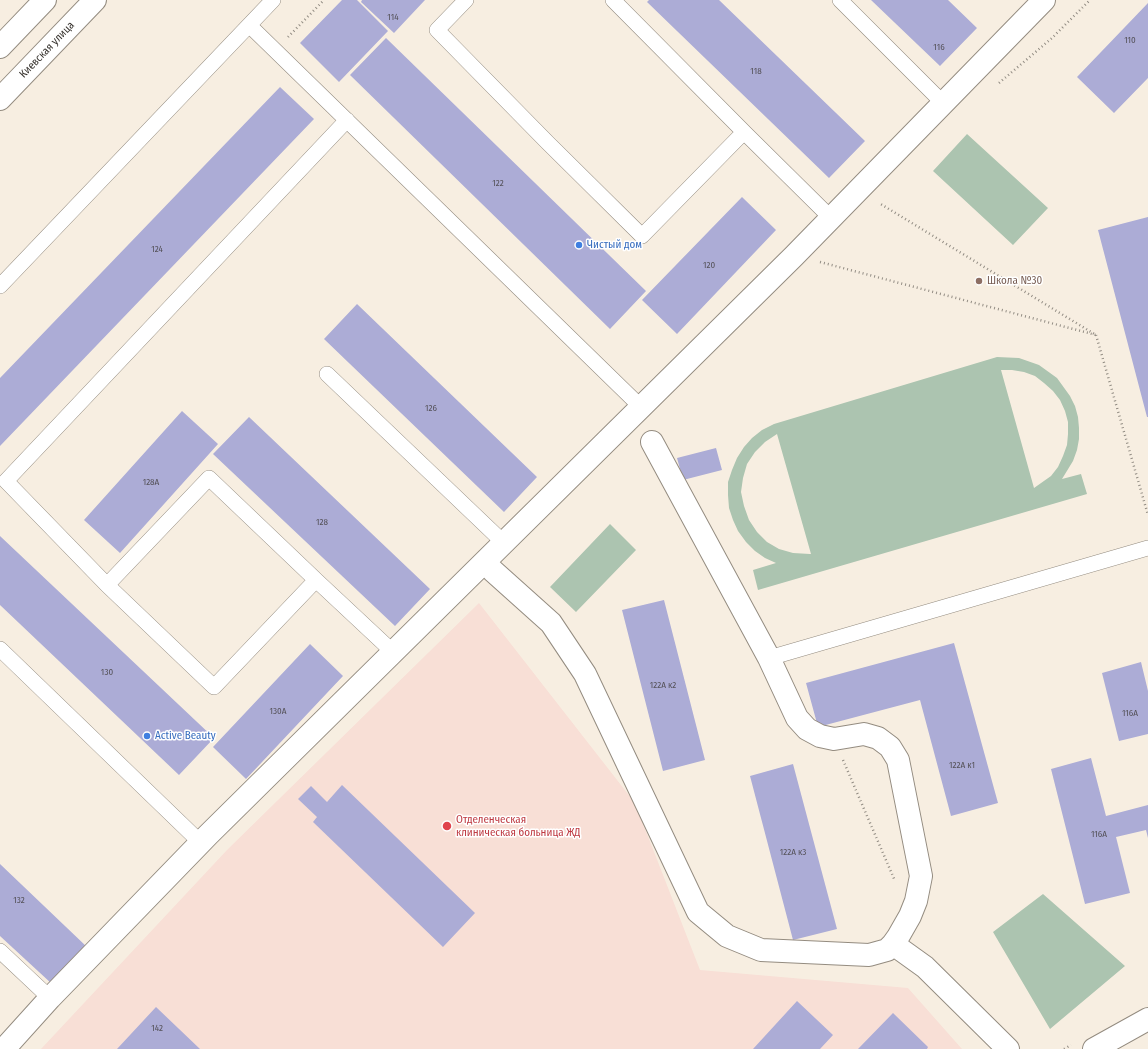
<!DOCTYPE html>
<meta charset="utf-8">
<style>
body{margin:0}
canvas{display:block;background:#f7eee1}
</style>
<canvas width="1148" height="1049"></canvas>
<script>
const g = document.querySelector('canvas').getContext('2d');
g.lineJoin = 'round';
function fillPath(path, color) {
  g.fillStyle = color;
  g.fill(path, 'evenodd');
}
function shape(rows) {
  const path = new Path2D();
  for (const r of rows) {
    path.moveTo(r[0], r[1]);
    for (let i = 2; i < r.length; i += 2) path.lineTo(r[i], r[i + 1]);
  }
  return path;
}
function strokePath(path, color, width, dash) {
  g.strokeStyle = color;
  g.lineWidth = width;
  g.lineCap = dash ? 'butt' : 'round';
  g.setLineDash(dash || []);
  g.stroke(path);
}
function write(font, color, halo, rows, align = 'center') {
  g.font = font + ' "Fira Sans Condensed",sans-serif';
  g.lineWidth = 3;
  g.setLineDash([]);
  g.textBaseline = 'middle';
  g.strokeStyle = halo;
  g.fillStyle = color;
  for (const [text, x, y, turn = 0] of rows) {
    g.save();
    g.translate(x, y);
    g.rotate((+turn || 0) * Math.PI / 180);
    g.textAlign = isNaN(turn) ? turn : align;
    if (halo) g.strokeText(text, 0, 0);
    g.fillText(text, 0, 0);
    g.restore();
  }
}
const medical = shape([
 [479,603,635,803,700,970,908,988,962,1049,41,1049,227,850]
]);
const green = shape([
 [967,134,1048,208,1013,245,933,171],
 [997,357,1019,358,1039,365,1057,378,1070,396,1075,406,1078,417,1079,428,1079,439,1077,450,1073,461,1062,479,1081,474,1087,494,758,590,753,570,776,563,765,558,755,551,746,542,738,531,733,520,729,508,728,495,728,482,732,470,737,458,744,447,752,438,762,430,774,424],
 [1001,370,1012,370,1024,372,1035,376,1044,383,1053,391,1060,400,1065,411,1068,422,1068,434,1067,445,1063,456,1058,467,1051,476,1034,488],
 [777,434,811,554,810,554,793,553,779,549,767,542,757,532,749,520,744,506,741,492,743,478,747,464,755,452,765,442],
 [610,524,636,550,576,612,550,587],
 [1043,894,1125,966,1050,1029,993,932]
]);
const building = shape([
 [342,0,357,0,388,31,339,82,300,43],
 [362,0,425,0,394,33,361,2],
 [649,0,719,0,865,141,829,178,647,2],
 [871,0,948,0,977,28,940,66],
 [1148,3,1148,78,1114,113,1077,77],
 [386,38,646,291,610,329,350,75],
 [280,87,314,119,0,446,0,378],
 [742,197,776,230,677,334,642,300],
 [1148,217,1148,417,1147,417,1098,230],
 [357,304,537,477,504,512,324,339],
 [182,411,218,444,120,553,84,520],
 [249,417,430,589,395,626,213,454],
 [716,448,722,470,683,480,677,458],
 [0,536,214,738,179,775,0,605],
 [664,600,705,760,663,771,622,610],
 [954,643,998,803,951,816,920,700,818,727,806,683],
 [310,644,343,676,246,779,213,747],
 [1141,662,1148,691,1148,734,1119,741,1102,673],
 [1091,758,1106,816,1148,805,1148,838,1146,830,1116,837,1130,893,1085,904,1051,769],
 [793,764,837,929,793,940,750,776],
 [342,785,475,913,443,947,313,822,317,817,298,799,311,786,327,802],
 [0,864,87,947,52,984,0,936],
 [797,1001,833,1035,820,1049,753,1049],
 [156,1007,200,1049,117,1049],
 [893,1013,928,1047,927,1049,858,1049]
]);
const path = shape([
 [288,37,324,0],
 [999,83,1052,38,1090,0],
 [820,262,1096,335,879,203],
 [1096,335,1148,515],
 [843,760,895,881],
 [1064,1049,1071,1045]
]);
const lane = shape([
 [466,0,437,30,547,142,642,236,744,132,831,218],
 [613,0,744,132],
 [840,0,943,103],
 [249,25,641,407],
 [0,286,273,0],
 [327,374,504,543],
 [209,478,316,580,214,687,107,585,209,478],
 [316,580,393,652],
 [107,585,6,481,347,120],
 [0,649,201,843],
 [769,658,1148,548],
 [0,951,50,998]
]);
const street = shape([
 [485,562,493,571,551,623,585,674,698,912,727,936,761,950,869,955,887,950,893,944,898,937,910,916,916,901,921,876,898,760,890,747,878,738,864,734,834,739,820,736,807,729,797,718,769,658,652,442],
 [893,944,925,967,1008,1049],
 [4,1049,50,998,208,835,794,256,1044,0],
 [1094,1049,1148,1019]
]);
const primary = shape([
 [0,47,45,0],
 [0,99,95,0]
]);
const markers = [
 [579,245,4,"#3f7fe0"],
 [979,281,4,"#8d6e63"],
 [147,736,4,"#3f7fe0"],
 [447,826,5,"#e0444e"]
];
const numberNames = [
 ["114",393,17],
 ["110",1130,40],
 ["116",939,47],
 ["118",756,71],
 ["122",498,183],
 ["124",157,249],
 ["120",709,265],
 ["126",431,408],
 ["128А",151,482],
 ["128",322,522],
 ["130",107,672],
 ["122А к2",663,685],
 ["130А",278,711],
 ["116А",1130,713],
 ["122А к1",962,765],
 ["116А",1099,834],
 ["122А к3",793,852],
 ["132",19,900],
 ["142",157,1028]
];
const streetNames = [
 ["Киевская улица",47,50,-46]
];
const shopNames = [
 ["Чистый дом",587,245],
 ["Active Beauty",155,736]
];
const educationNames = [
 ["Школа №30",987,281]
];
const healthNames = [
 ["Отделенческая",456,820],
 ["клиническая больница ЖД",456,833]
];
fillPath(medical, '#f8dfd6');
fillPath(green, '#acc4b0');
fillPath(building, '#acacd6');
strokePath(lane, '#948c80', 16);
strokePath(street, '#948c80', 24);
strokePath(primary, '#948c80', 24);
strokePath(path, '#938d84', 2.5, [1, 3]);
strokePath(lane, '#fff', 15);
strokePath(street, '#fff', 22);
strokePath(primary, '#fff', 22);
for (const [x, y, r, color] of markers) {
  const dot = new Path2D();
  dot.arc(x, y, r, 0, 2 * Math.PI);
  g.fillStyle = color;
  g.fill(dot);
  strokePath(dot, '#fff', 1.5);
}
write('9px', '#555259', null, numberNames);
write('11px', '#38342f', '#fff', streetNames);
write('11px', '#366cbe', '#fff', shopNames, 'left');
write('11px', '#785e54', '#fff', educationNames, 'left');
write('11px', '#be3a42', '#fff', healthNames, 'left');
</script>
